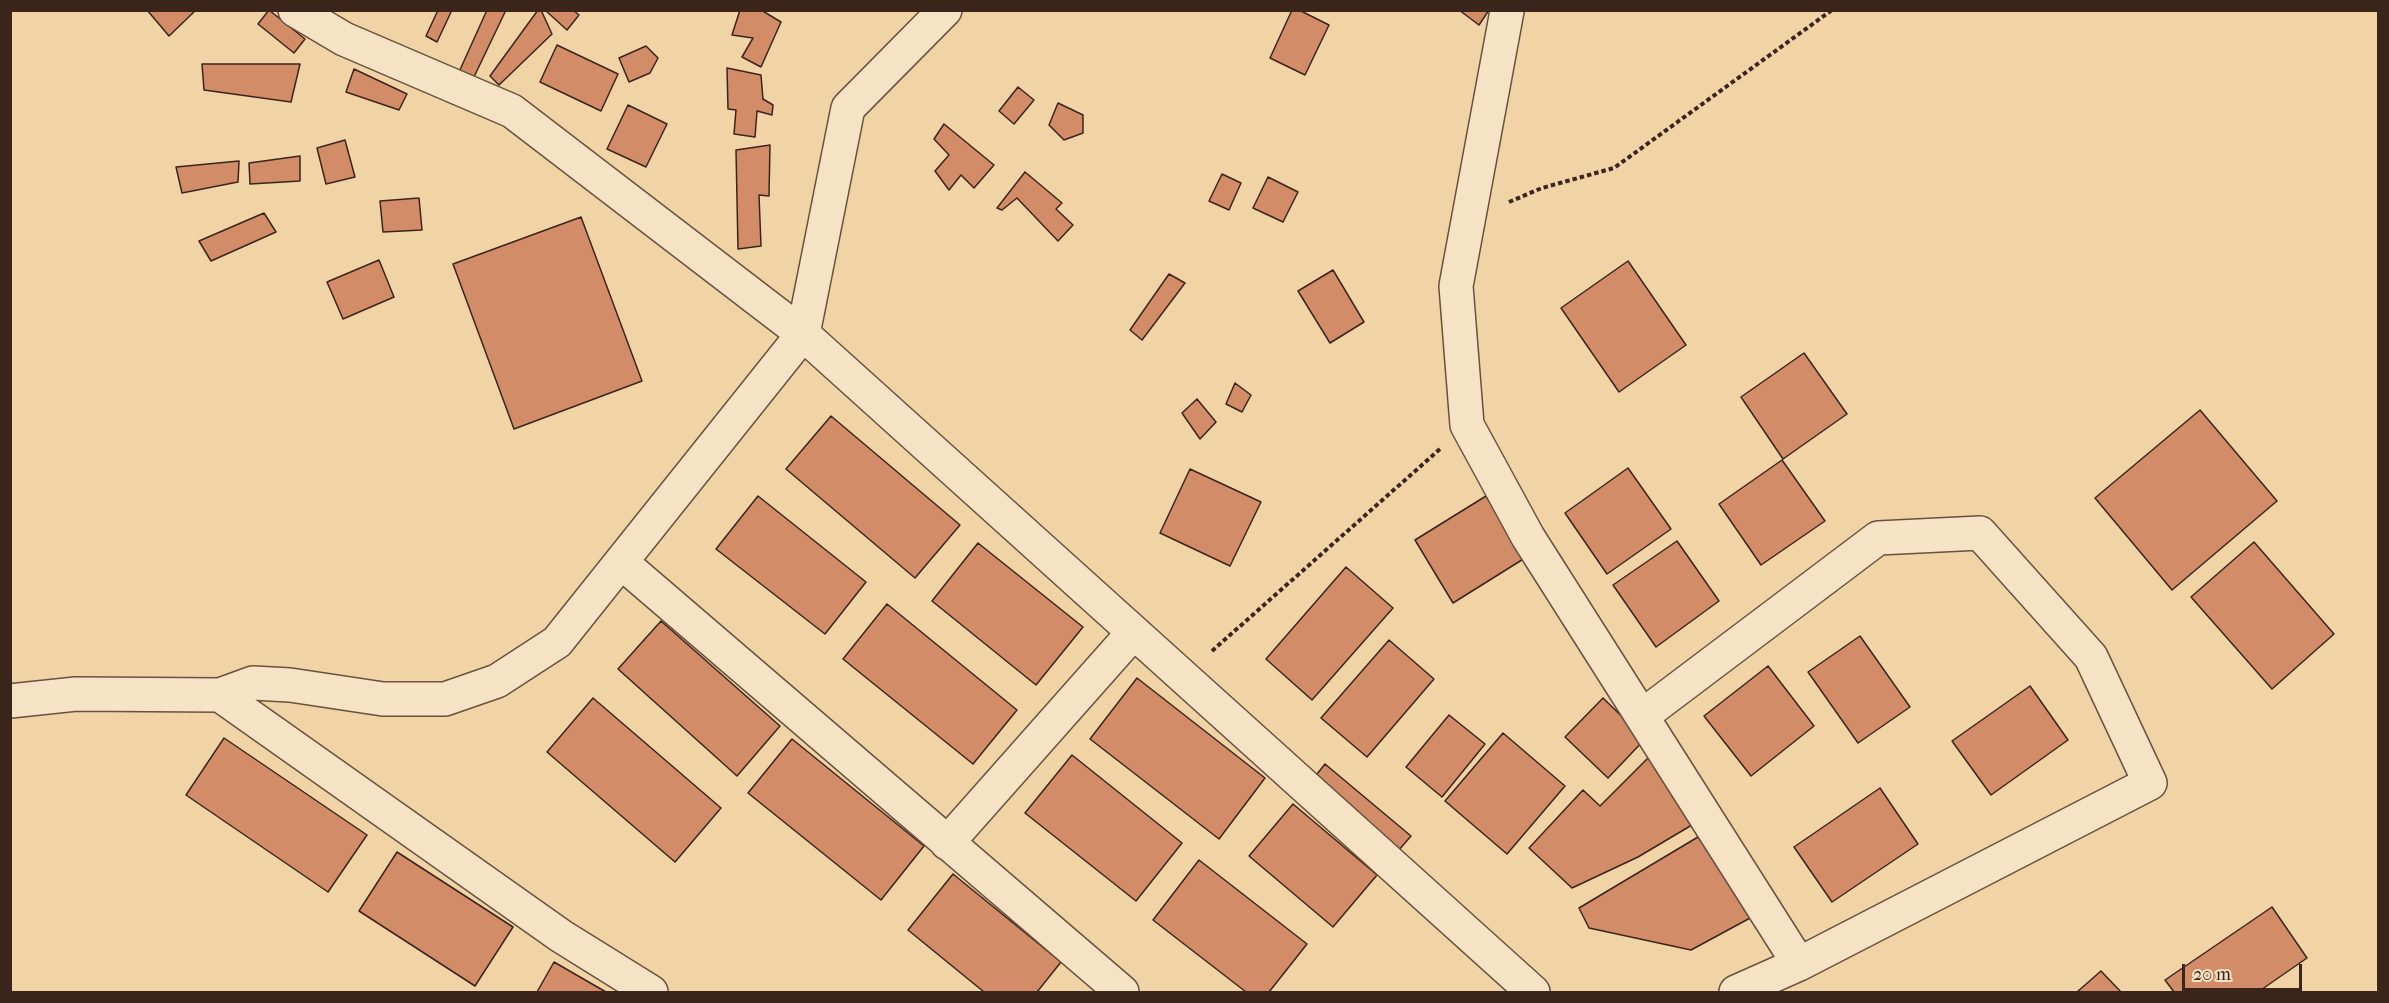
<!DOCTYPE html>
<style>
body{margin:0}
#map{position:relative;width:2389px;height:1003px;overflow:hidden;background:#f1d4a6;font-family:"IM FELL French Canon",serif}
canvas{display:block}
.frame{position:absolute;inset:0;border:12px solid #3b251b;pointer-events:none}
.scale{position:absolute;left:2182px;top:964px;width:120px;height:27px;box-sizing:border-box;border:3px solid #3b251b;border-top:0;padding-left:8px;font-size:18px;line-height:21px;white-space:nowrap;color:#3b251b;-webkit-text-stroke:4px #f6e3c5;paint-order:stroke}
</style>
<div id="map">
<canvas width="2389" height="1003"></canvas>
<div class="frame"></div>
<div class="scale">20 m</div>
</div>
<script>
const g = document.querySelector('canvas').getContext('2d');
g.lineJoin = 'round';
function fillPath(path, color) {
  g.fillStyle = color;
  g.fill(path, 'evenodd');
}
function shape(rows) {
  const path = new Path2D();
  for (const r of rows) {
    path.moveTo(r[0], r[1]);
    for (let i = 2; i < r.length; i += 2) path.lineTo(r[i], r[i + 1]);
  }
  return path;
}
function strokePath(path, color, width, dash) {
  g.strokeStyle = color;
  g.lineWidth = width;
  g.lineCap = dash ? 'butt' : 'round';
  g.setLineDash(dash || []);
  g.stroke(path);
}
const building = shape([
 [147,10,196,10,169,36,147,10],
 [269,10,305,39,294,53,258,24,269,10],
 [438,10,452,10,437,42,426,36,438,10],
 [487,10,506,10,473,79,459,72,487,10],
 [538,10,541,10,552,34,499,85,490,76,538,10],
 [545,10,573,10,579,15,567,30,545,10],
 [740,10,761,10,781,22,761,67,742,57,753,38,732,35,740,10],
 [1292,10,1299,10,1329,25,1305,75,1270,58,1292,10],
 [1459,10,1489,10,1479,25,1459,10],
 [557,45,618,74,601,111,540,82,557,45],
 [646,46,658,58,650,73,629,82,619,58,646,46],
 [202,64,300,64,291,102,204,90,202,64],
 [727,68,761,75,763,99,773,105,772,115,757,111,755,137,734,134,736,110,728,109,727,68],
 [354,69,407,94,399,110,346,92,354,69],
 [1018,87,1034,100,1014,124,999,111,1018,87],
 [1058,103,1083,115,1083,133,1064,140,1049,125,1058,103],
 [628,105,667,124,646,167,607,149,628,105],
 [944,124,994,165,974,188,961,175,949,190,935,171,949,155,934,139,944,124],
 [345,140,355,177,326,184,317,148,345,140],
 [770,145,769,196,759,195,761,246,738,249,736,150,770,145],
 [300,156,300,181,250,184,249,163,300,156],
 [239,161,238,182,182,193,176,167,239,161],
 [1025,172,1062,203,1056,209,1073,225,1058,241,1017,198,1002,210,997,208,1025,172],
 [1222,174,1241,183,1229,210,1209,201,1222,174],
 [1268,177,1298,192,1283,222,1253,208,1268,177],
 [419,198,422,230,383,232,380,201,419,198],
 [264,213,276,232,211,261,199,241,264,213],
 [581,217,642,381,514,429,453,264,581,217],
 [379,260,394,297,343,319,327,282,379,260],
 [1628,261,1686,345,1619,392,1561,308,1628,261],
 [1333,270,1364,322,1330,343,1298,291,1333,270],
 [1169,274,1185,283,1142,340,1130,330,1169,274],
 [1804,353,1847,414,1783,459,1741,397,1804,353],
 [1235,383,1251,395,1242,412,1226,404,1235,383],
 [1197,399,1216,422,1200,439,1182,413,1197,399],
 [2200,410,2277,501,2172,590,2095,498,2200,410],
 [831,416,960,525,915,578,786,469,831,416],
 [1782,460,1825,521,1761,565,1719,504,1782,460],
 [1628,468,1671,529,1607,574,1565,513,1628,468],
 [1190,469,1261,502,1230,566,1160,533,1190,469],
 [758,496,866,582,825,634,716,549,758,496],
 [1486,496,1525,558,1453,603,1415,540,1486,496],
 [1677,541,1719,601,1656,647,1613,585,1677,541],
 [2254,542,2334,634,2272,689,2191,597,2254,542],
 [978,543,1083,627,1036,685,932,601,978,543],
 [1346,567,1393,608,1312,700,1266,659,1346,567],
 [887,604,1017,710,973,764,843,659,887,604],
 [661,621,780,726,737,776,618,669,661,621],
 [1860,636,1910,707,1858,743,1808,672,1860,636],
 [1389,640,1434,679,1367,757,1321,718,1389,640],
 [1768,666,1814,726,1751,776,1704,716,1768,666],
 [1137,678,1265,778,1219,839,1090,739,1137,678],
 [2030,686,2068,740,1991,795,1952,741,2030,686],
 [593,698,721,808,675,862,547,752,593,698],
 [1603,698,1645,739,1608,778,1565,737,1603,698],
 [1449,715,1485,744,1442,797,1406,767,1449,715],
 [1503,733,1565,786,1507,854,1445,801,1503,733],
 [224,738,367,835,328,892,186,795,224,738],
 [792,739,924,846,881,900,748,793,792,739],
 [1072,755,1182,843,1136,901,1025,813,1072,755],
 [1649,757,1697,822,1638,857,1572,888,1529,848,1583,790,1600,806,1649,757],
 [1325,764,1411,836,1386,865,1301,794,1325,764],
 [1880,788,1918,844,1832,902,1794,847,1880,788],
 [1293,804,1377,875,1333,927,1249,856,1293,804],
 [1703,834,1752,917,1691,950,1589,928,1579,908,1703,834],
 [397,852,513,927,475,986,359,911,397,852],
 [1199,860,1307,944,1269,992,1246,992,1153,920,1199,860],
 [953,874,1061,962,1037,992,984,992,908,930,953,874],
 [2272,907,2307,958,2258,992,2174,992,2165,980,2272,907],
 [554,962,606,992,537,992,554,962],
 [2101,971,2121,992,2077,992,2101,971]
]);
const path = shape([
 [1509,202,1542,188,1614,168,1832,10],
 [1212,651,1440,449]
]);
const minor = shape([
 [295,10,344,39,512,111,803,334,1533,992],
 [1507,11,1456,286,1467,425,1528,537,1799,964],
 [621,562,1122,992],
 [220,695,253,683,290,685,383,699,445,699,497,681,557,642,803,334,848,108,945,10],
 [10,701,76,694,220,695,561,936,651,992],
 [1642,716,1878,538,1980,533,2091,657,2150,783,1799,964,1736,992],
 [947,843,1133,633]
]);
fillPath(building, '#d28c68');
strokePath(building, '#3b251b', 1.5);
strokePath(minor, '#68513e', 36);
strokePath(path, '#3b251b', 4, [4.5, 3]);
strokePath(minor, '#f6e3c5', 33);
</script>
